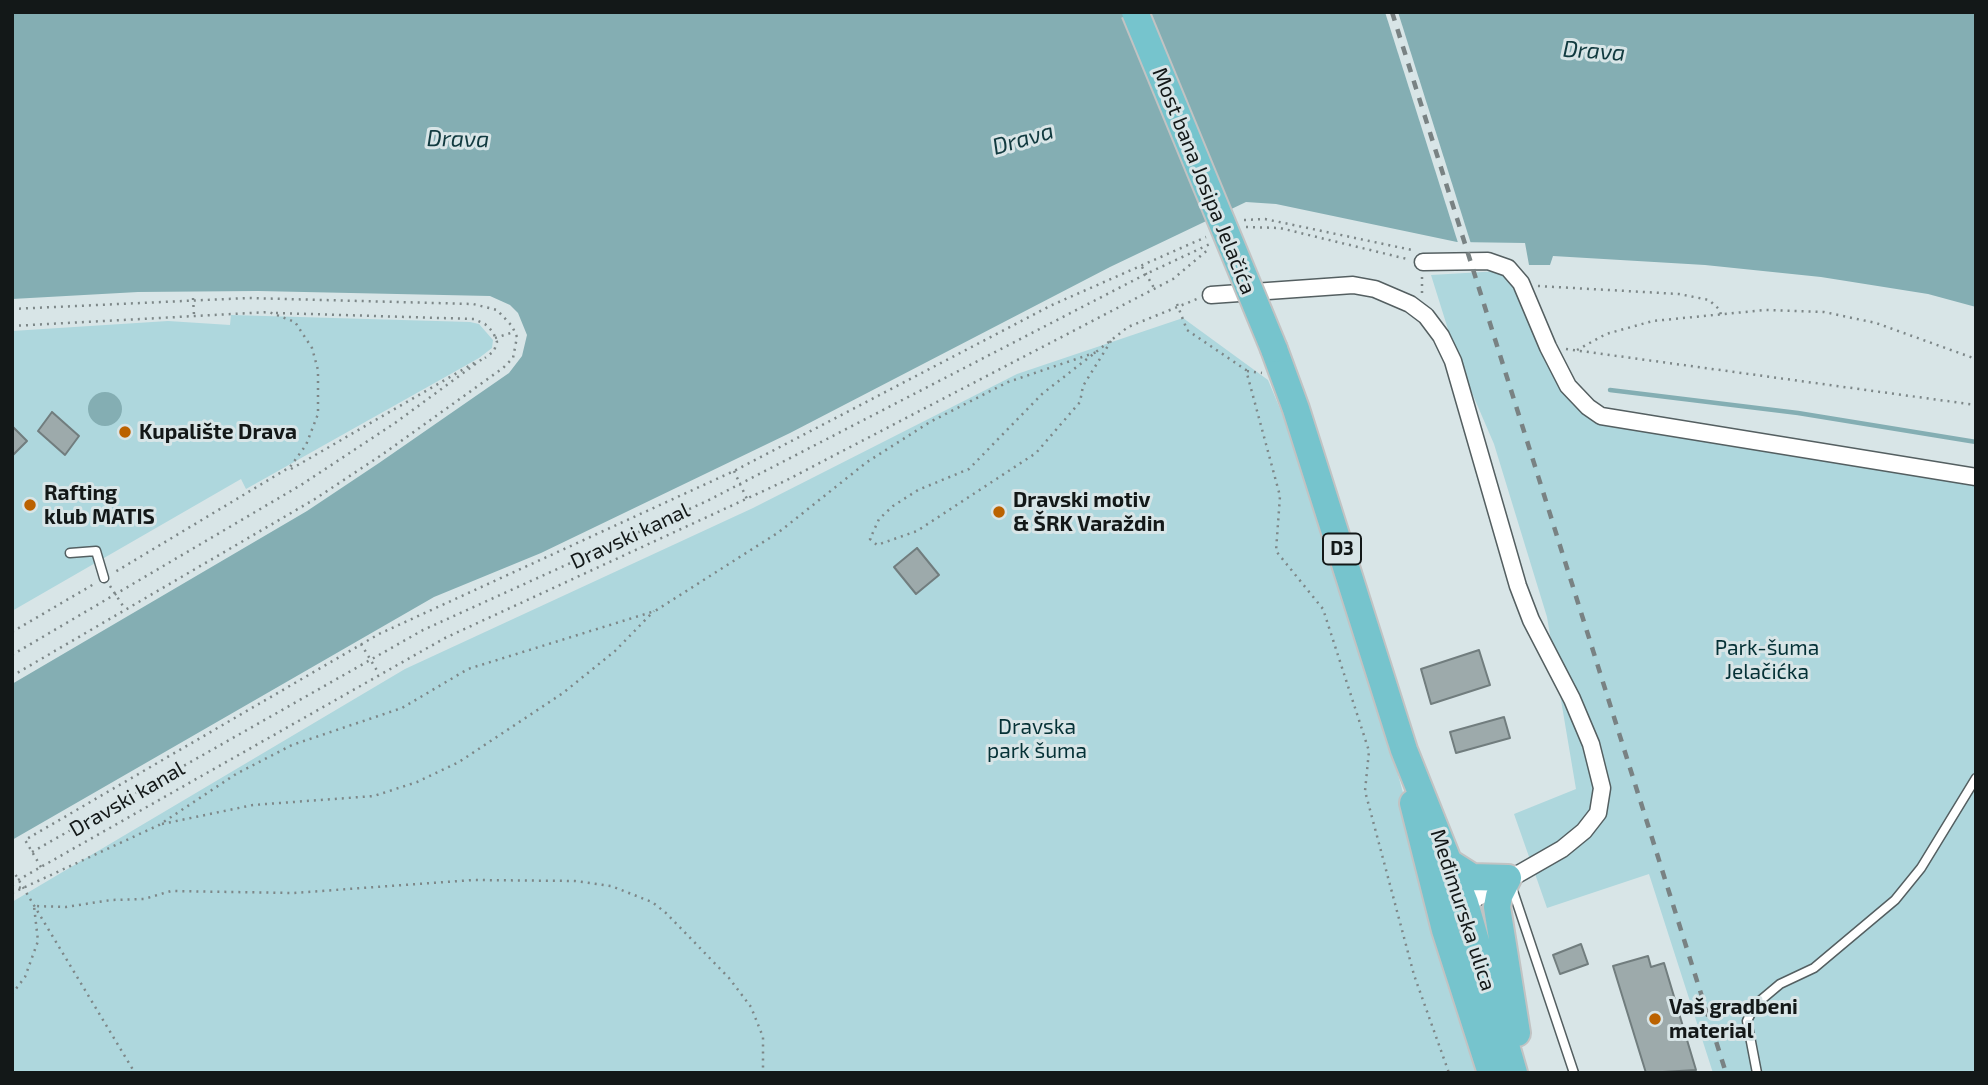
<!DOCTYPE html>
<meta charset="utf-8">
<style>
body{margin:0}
#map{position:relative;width:1988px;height:1085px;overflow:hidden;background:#d8e5e7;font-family:"Exo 2",sans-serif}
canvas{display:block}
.frame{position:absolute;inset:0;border:14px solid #131818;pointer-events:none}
</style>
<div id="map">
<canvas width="1988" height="1085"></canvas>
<div class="frame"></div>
</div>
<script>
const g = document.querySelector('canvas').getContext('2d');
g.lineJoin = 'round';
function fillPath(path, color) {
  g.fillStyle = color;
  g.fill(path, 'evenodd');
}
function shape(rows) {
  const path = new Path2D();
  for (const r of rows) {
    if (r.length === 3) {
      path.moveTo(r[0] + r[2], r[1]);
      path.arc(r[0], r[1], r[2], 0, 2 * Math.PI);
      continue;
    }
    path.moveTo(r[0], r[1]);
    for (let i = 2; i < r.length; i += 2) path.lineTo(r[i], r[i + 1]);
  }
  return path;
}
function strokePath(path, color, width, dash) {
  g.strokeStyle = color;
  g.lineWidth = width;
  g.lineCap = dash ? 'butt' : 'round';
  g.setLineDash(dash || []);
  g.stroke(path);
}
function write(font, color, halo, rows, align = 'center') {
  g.font = font + ' "Exo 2",sans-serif';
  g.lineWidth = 6;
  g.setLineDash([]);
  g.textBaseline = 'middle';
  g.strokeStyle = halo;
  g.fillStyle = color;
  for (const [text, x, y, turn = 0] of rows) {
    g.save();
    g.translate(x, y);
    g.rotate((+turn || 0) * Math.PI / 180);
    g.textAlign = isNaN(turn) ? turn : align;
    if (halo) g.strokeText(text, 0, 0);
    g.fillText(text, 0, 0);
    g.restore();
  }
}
const green = shape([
 [1500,271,1515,282,1554,376,1568,398,1585,411,1976,481,1976,1073,1713,1073,1649,874,1547,908,1514,814,1576,789,1547,617,1494,444,1457,358,1431,275],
 [231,315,470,322,479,324,493,340,492,348,479,358,246,489,241,479,12,611,12,331,168,321,230,325],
 [1183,318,1268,380,1294,442,1370,674,1481,1073,12,1073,12,902,405,669,753,508,1017,374]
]);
const water = shape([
 [12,12,1976,12,1976,307,1928,294,1821,277,1705,265,1553,256,1550,265,1529,265,1525,243,1457,242,1276,204,1246,202,1110,267,790,433,541,553,434,597,12,840,12,684,307,511,379,463,509,373,522,356,527,335,518,313,510,305,490,296,258,291,138,292,12,299],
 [105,409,17]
]);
const pier = shape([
 [1385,12,1398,12,1472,247,1459,246]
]);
const stream = shape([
 [1610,390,1798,413,1976,442]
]);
const building = shape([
 [52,412,79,436,65,455,38,431,52,412],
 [12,426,27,441,12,456,12,426],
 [917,548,939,575,916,594,894,567,917,548],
 [1479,650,1490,685,1431,704,1421,669,1479,650],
 [1504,717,1510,738,1456,753,1450,732,1504,717],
 [1581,944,1588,964,1560,974,1553,955,1581,944],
 [1648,956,1651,967,1664,963,1696,1070,1646,1073,1613,966,1648,956]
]);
const path = shape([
 [1244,220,1265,219,1412,250],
 [1246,227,1280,228,1407,259],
 [1142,267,1154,288],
 [1422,277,1422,295],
 [1538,286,1679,294,1709,300,1720,310,1721,316],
 [193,298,194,315],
 [1177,304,1187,330,1246,370,1280,496,1276,551,1323,609,1369,751,1365,791,1414,975,1449,1073],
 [12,309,248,298,473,304,497,310,512,326,517,337,513,358,503,368,383,454,315,499,12,676],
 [276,313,474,319,485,324,493,332,497,342,494,351,485,358],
 [12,326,269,312,295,322,312,348,318,370,318,414,306,445,290,467,115,572],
 [495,338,514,332],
 [1111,341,1083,386,1080,402,1036,453,917,531,877,545,870,539,879,519,893,506,918,490,969,469,1042,394,1128,327,1197,299],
 [1566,349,1976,405],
 [1577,350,1606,334,1653,321,1765,310,1824,312,1876,323,1976,359],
 [1247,371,1262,373],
 [291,469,476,362],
 [734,471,747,499],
 [110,586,125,609],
 [12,632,94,584],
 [361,644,379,674],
 [12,655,301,485,395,423,485,357],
 [162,824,253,805,374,796,417,782,459,762,563,693,615,651,654,611],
 [32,852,423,630,707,501,1146,274,1210,244],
 [41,867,25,840,379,634,734,471,1052,305,1206,237],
 [12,869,135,1073],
 [18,880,445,638,785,481,1173,279,1210,248],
 [12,886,22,888],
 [12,893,159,825,236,774,292,745,402,708,468,669,655,611,779,532,867,462,930,422,1008,382,1097,352],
 [12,994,25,977,38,941,34,906,66,907,111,900,144,899,171,891,293,893,473,880,575,881,611,886,652,902,666,913,729,978,751,1007,763,1037,763,1073]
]);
const lane = shape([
 [70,553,96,551,104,578],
 [1512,888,1574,1073],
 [1757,1073,1747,1021,1755,1005,1780,984,1814,968,1895,900,1921,868,1976,778]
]);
const street = shape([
 [1423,262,1488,261,1508,268,1521,283,1548,347,1568,386,1588,407,1601,416,1976,477],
 [1211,295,1353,285,1375,289,1410,304,1426,316,1441,336,1453,361,1518,586,1531,620,1572,699,1591,744,1602,788,1598,813,1584,831,1562,849,1459,908]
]);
const primary = shape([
 [1274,349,1296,409,1404,750,1465,903,1514,1073],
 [1413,803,1445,930,1491,1073],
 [1450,863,1472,877,1508,878],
 [1508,878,1499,896,1497,907,1517,1033]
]);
const rail = shape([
 [1392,12,1726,1073]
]);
const primaryBridge = shape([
 [1135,12,1274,349]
]);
const markers = [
 [125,432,7,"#bb6200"],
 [30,505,7,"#bb6200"],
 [999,512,7,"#bb6200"],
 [1655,1019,7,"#bb6200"]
];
const shields = [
 [1342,549,38]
];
const shieldNames = [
 ["D3",1342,549]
];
const streetNames = [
 ["Most bana Josipa Jelačića",1204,181,68],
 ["Dravski kanal",630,536,-25],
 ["Dravski kanal",127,799,-30],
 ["Međimurska ulica",1463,910,72]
];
const poiNames = [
 ["Kupalište Drava",139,432],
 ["Rafting",44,493],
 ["klub MATIS",44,517],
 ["Dravski motiv",1013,500],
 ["& ŠRK Varaždin",1013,524],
 ["Vaš gradbeni",1669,1007],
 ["material",1669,1031]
];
const parkNames = [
 ["Park-šuma",1767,648],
 ["Jelačićka",1767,672],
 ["Dravska",1037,727],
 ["park šuma",1037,751]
];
const waterNames = [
 ["Drava",1594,51,4],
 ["Drava",458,139,1],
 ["Drava",1023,139,-16]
];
fillPath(green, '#aed7dd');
fillPath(water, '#84aeb3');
fillPath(pier, '#d8e5e7');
strokePath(stream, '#84aeb3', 4.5);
fillPath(building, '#9daaab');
strokePath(building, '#717d7e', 2);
strokePath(lane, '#545f61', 11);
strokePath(street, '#545f61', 19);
strokePath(primary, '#c2c3c3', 30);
strokePath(path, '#7d8788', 2.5, [2, 5]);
strokePath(lane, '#fff', 8);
strokePath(street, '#fff', 16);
strokePath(primary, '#76c4cd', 26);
strokePath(rail, '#798283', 4.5, [9, 9]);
strokePath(primaryBridge, '#c2c3c3', 30, []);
strokePath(primaryBridge, '#76c4cd', 26);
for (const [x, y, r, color] of markers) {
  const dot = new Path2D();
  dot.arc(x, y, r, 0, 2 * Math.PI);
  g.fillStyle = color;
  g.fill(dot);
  strokePath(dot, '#d8e5e7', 2.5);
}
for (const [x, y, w] of shields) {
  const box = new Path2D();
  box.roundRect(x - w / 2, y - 15.5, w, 31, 5);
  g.fillStyle = '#d8e5e7';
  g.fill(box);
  strokePath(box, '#131818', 2);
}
write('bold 19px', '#131818', null, shieldNames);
write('21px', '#131818', '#d8e5e7', streetNames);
write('bold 21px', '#131818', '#d8e5e7', poiNames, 'left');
write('21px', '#053136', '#d8e5e7', parkNames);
write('italic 23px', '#113a3f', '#d8e5e7', waterNames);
</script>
